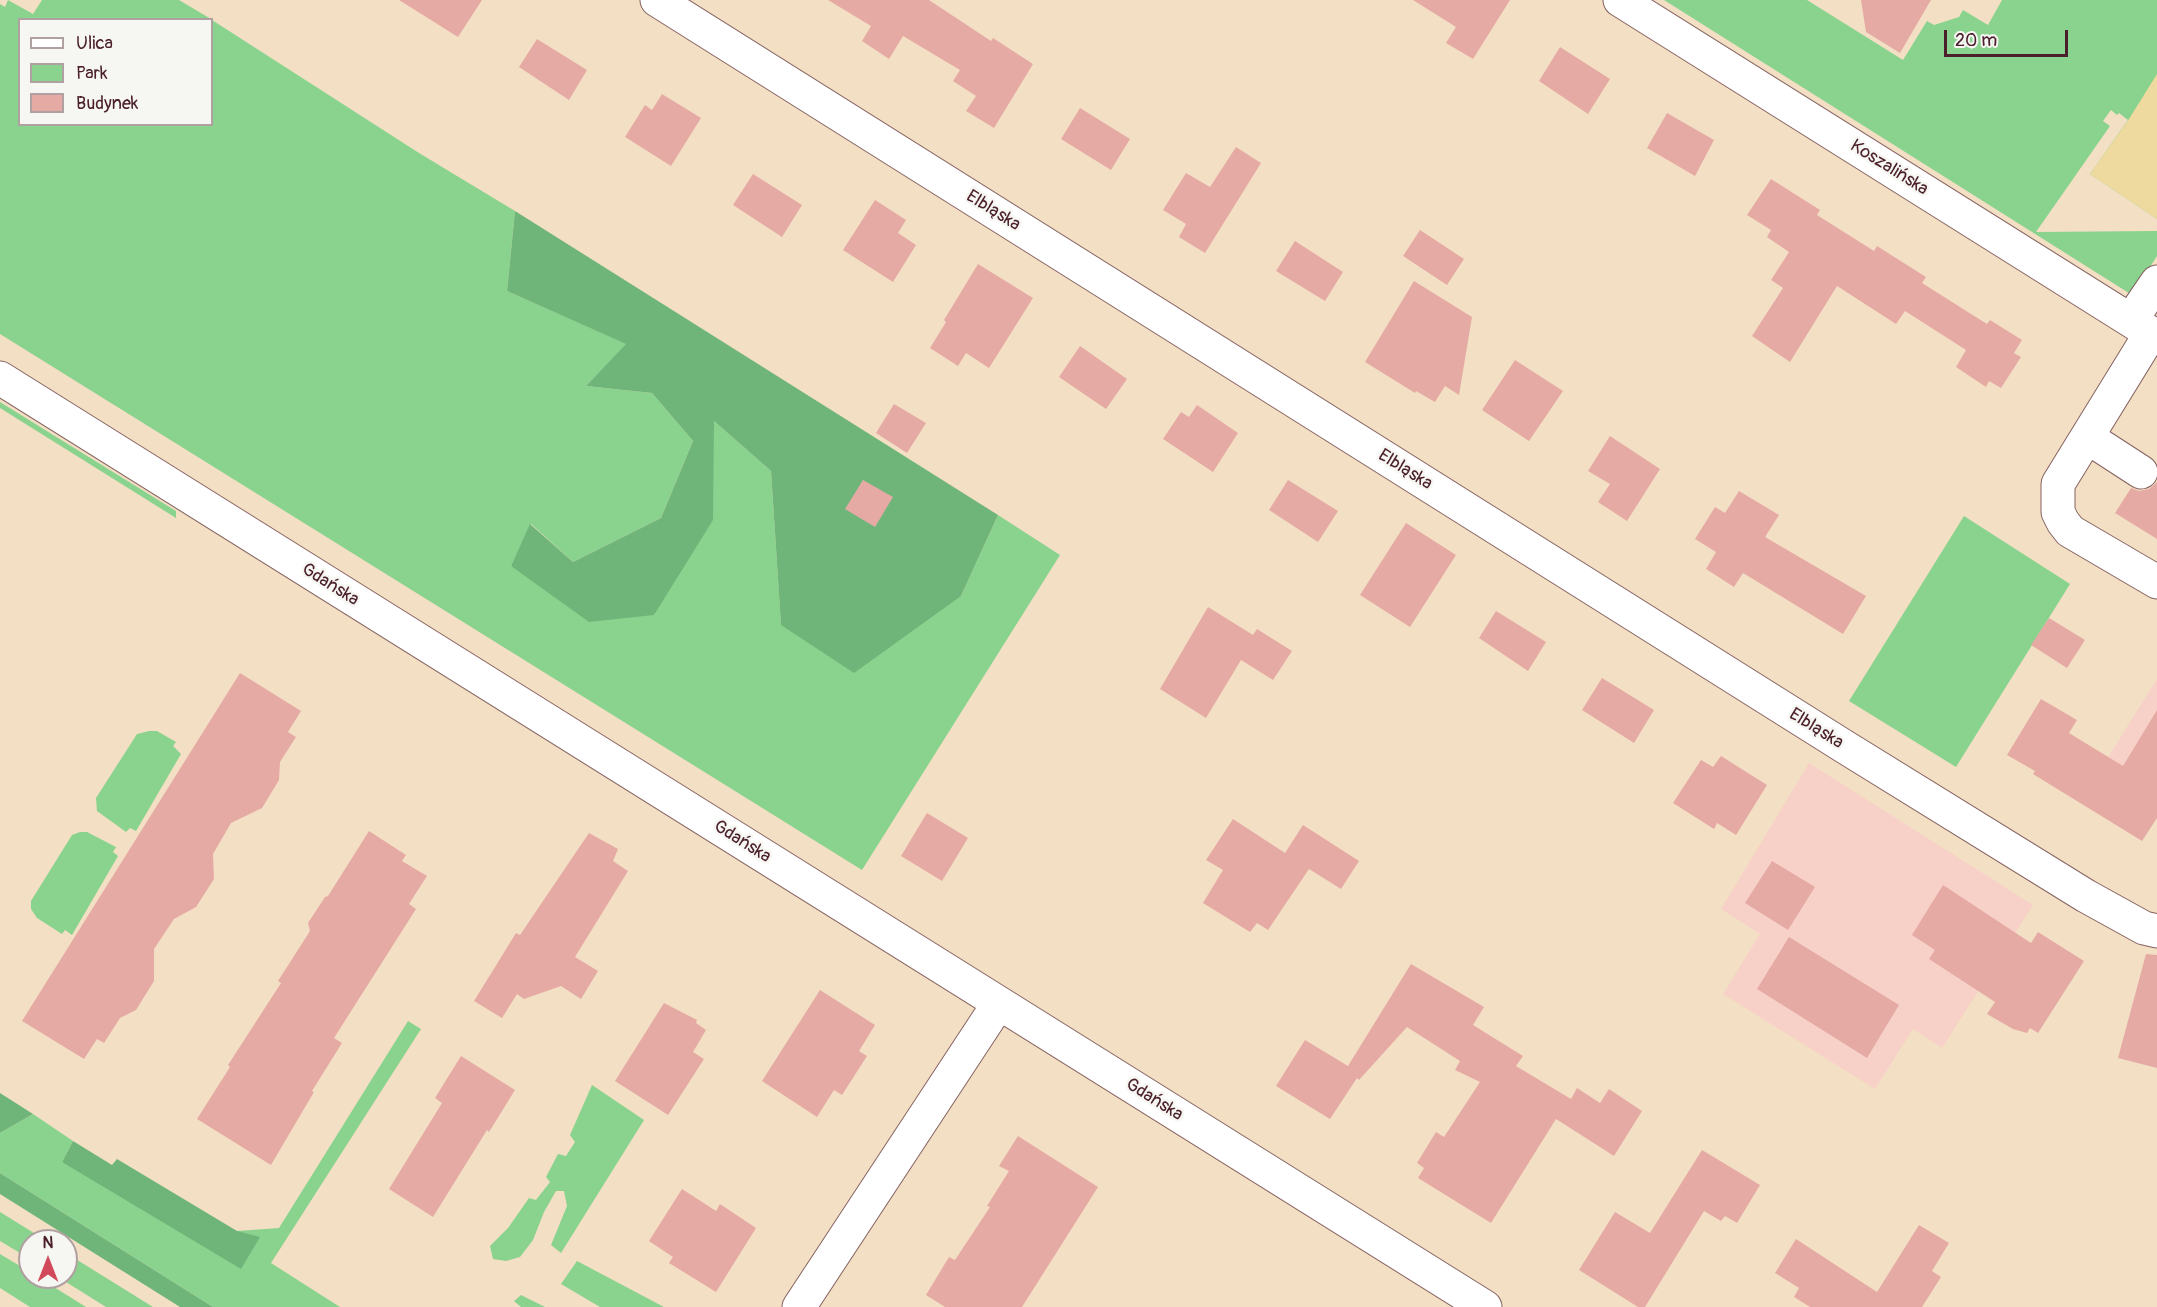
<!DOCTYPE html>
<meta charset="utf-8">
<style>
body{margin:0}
#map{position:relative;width:2157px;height:1307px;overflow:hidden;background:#f3dfc4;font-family:Pangolin,sans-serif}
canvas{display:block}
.legend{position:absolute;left:18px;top:18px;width:195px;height:108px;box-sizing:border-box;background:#f6f6f2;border:2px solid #b1a0a2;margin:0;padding:8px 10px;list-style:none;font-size:18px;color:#4a1f2b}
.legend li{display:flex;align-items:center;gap:12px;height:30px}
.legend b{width:30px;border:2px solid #b1a0a2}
.north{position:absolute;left:18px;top:1229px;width:60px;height:60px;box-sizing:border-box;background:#f6f6f2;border:2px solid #b1a0a2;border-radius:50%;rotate:0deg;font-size:16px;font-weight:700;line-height:24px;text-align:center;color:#4a1f2b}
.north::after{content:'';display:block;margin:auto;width:21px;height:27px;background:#d1495b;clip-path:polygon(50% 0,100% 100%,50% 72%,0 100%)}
.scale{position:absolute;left:1944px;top:30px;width:124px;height:27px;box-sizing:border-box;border:3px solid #4a1f2b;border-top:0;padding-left:8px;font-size:18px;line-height:21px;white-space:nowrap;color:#4a1f2b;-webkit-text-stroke:4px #f6f6f2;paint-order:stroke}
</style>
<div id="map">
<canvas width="2157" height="1307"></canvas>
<ul class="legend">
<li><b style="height:8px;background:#fff"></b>Ulica</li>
<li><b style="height:16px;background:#8ad38e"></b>Park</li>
<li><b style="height:16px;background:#e6aaa5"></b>Budynek</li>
</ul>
<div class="north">N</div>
<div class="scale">20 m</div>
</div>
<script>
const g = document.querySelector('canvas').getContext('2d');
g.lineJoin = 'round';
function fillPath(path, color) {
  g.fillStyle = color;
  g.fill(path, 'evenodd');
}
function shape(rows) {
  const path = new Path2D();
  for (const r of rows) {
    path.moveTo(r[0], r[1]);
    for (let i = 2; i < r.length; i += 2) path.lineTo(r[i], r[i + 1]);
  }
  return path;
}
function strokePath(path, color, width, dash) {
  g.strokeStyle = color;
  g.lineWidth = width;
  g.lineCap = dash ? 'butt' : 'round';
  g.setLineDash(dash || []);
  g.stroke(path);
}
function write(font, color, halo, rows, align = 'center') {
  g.font = font + ' Pangolin,sans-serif';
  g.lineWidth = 5;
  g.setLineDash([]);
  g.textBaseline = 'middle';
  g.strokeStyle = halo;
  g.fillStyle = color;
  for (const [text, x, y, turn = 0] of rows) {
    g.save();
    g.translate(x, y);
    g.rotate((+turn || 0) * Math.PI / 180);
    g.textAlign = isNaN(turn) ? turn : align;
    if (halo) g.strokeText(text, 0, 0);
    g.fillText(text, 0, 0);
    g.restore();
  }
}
const built = shape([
 [2157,679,2157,793,2105,762],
 [1809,763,2033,905,1942,1048,1913,1029,1875,1089,1723,994,1760,934,1721,909]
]);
const green = shape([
 [8,0,33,14,42,0,179,0,211,19,20,20,20,124,212,124,212,20,419,153,515,211,507,291,627,344,586,386,652,393,693,441,661,518,573,562,531,524,511,566,654,615,714,421,771,471,781,624,961,596,998,515,1060,555,862,870,0,334,0,4,5,7],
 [1664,0,1807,0,1903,60,1927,21,1934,25,1959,17,1963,10,1988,25,2002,0,2157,0,2157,219,2090,174,2128,120,2119,113,2117,115,2111,110,2103,121,2110,126,2036,232,2157,231,2157,256,2132,295],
 [0,402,176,511,176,518,0,408],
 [1964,516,2070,584,1956,767,1849,701],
 [149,731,157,731,176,742,173,746,181,754,136,831,130,828,126,832,97,811,96,798,137,734],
 [80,832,87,832,116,847,113,852,118,856,72,935,65,930,62,934,37,918,31,909,31,901,72,835],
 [408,1021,421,1029,271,1263,340,1307,213,1307,0,1173,0,1133,33,1114,73,1141,62,1162,237,1231,279,1228],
 [592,1085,644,1120,561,1253,551,1245,567,1206,564,1191,556,1191,544,1212,533,1240,520,1257,506,1261,493,1259,490,1246,508,1228,529,1198,536,1200,550,1182,546,1177,558,1154,566,1156,575,1142,570,1135],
 [0,1212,47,1241,30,1241,30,1259,0,1241],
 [66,1253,153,1307,106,1307,58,1277,66,1277],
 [0,1254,30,1272,30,1277,38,1277,86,1307,30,1307,0,1288],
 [577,1261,664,1307,600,1307,561,1284],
 [521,1295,545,1307,521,1307,514,1301]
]);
const forest = shape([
 [515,211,998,515,961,596,854,673,781,625,771,471,714,421,713,520,654,615,589,622,511,566,530,524,573,562,661,518,693,441,652,393,586,386,626,344,507,291],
 [0,1093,33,1114,0,1133],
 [73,1141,112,1165,117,1159,237,1231,260,1237,241,1269,62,1162],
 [0,1173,213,1307,180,1307,0,1194]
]);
const sand = shape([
 [2157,74,2157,219,2090,174,2129,119]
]);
const building = shape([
 [399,0,482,0,458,37],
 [828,0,929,0,991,41,993,38,1033,64,994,128,966,111,976,96,953,81,960,70,903,36,889,59,862,41,871,26],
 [1413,0,1510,0,1473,59,1446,43,1456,27],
 [1861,0,1931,0,1900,53,1866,32],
 [537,39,587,70,569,100,519,67],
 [1560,47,1610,79,1588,114,1539,81],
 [662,94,701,118,671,166,625,137,645,105,652,110],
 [1080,108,1130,139,1111,170,1061,139],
 [1667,113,1714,140,1695,176,1647,148],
 [1236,147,1261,163,1205,253,1179,237,1186,224,1163,210,1186,173,1210,187],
 [753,174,802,205,782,237,733,205],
 [1771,179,1820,210,1817,215,1874,251,1877,246,1926,277,1922,283,1987,324,1990,320,2022,340,2014,353,2021,357,2001,388,1989,381,1986,387,1956,367,1966,350,1905,311,1896,324,1837,286,1790,362,1752,336,1783,288,1771,280,1789,252,1767,237,1771,230,1747,215],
 [875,200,906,220,898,233,916,245,893,282,843,250],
 [1420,230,1464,259,1447,285,1403,256],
 [1295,241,1343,272,1325,301,1276,271],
 [978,264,1033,298,989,368,966,353,958,366,930,348,946,322,944,320],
 [1414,281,1472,317,1459,395,1445,386,1435,402,1416,391,1415,393,1365,362],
 [1080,346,1127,379,1106,409,1059,377],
 [1515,360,1563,391,1529,441,1482,410],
 [894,404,926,423,907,453,876,433],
 [1197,405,1238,433,1213,472,1163,439,1181,412,1189,417],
 [1610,436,1660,469,1627,521,1598,502,1610,484,1588,471],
 [863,480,893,497,875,527,845,509],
 [1288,480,1338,511,1318,542,1269,510],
 [2157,482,2157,539,2115,513,2131,488,2139,491,2149,489],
 [1739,491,1779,515,1765,537,1866,596,1843,634,1743,573,1734,587,1706,569,1716,552,1695,539,1715,507,1725,513],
 [1406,523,1456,555,1410,627,1360,595],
 [1208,607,1253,635,1257,629,1292,651,1273,680,1241,660,1206,718,1160,689],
 [1496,611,1546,642,1528,671,1479,638],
 [2049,618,2085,640,2067,668,2031,645],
 [240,673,301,711,288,732,296,737,280,762,279,780,262,808,231,823,213,854,214,879,196,907,174,919,154,949,154,981,136,1010,120,1018,104,1043,97,1039,84,1059,22,1021],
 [1602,678,1654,710,1634,743,1582,710],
 [2041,699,2077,720,2069,733,2123,766,2157,710,2157,818,2142,841,2033,774,2035,771,2007,755],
 [1721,756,1767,785,1736,835,1717,823,1714,829,1673,803,1701,760,1713,767],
 [927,813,968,838,942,881,901,856],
 [1233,819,1285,853,1303,825,1359,861,1341,889,1309,869,1268,930,1257,923,1250,932,1203,903,1223,870,1206,860],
 [369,831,406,855,402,861,427,876,409,904,416,909,334,1038,342,1043,312,1091,314,1092,271,1165,197,1119,230,1067,228,1065,281,983,278,981,310,931,308,923,325,897,328,896],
 [589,833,618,849,613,861,628,871,575,957,598,971,581,999,561,986,524,999,517,994,502,1018,474,1001,516,933,520,935],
 [1772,861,1815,887,1788,930,1745,903],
 [1943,885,2031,943,2038,932,2084,961,2038,1033,2030,1028,2027,1033,2013,1029,1987,1014,1995,1002,1929,959,1935,950,1912,935],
 [1789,937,1899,1005,1867,1058,1757,989],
 [2146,954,2157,955,2157,1068,2118,1058],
 [1411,964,1484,1007,1473,1025,1523,1056,1516,1066,1571,1099,1577,1088,1600,1103,1609,1089,1642,1111,1614,1156,1556,1119,1491,1223,1418,1178,1424,1168,1417,1163,1436,1132,1444,1137,1480,1082,1455,1070,1460,1061,1407,1027,1359,1080,1357,1078,1330,1119,1276,1086,1305,1040,1348,1066],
 [820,990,875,1025,859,1051,867,1056,842,1095,834,1090,817,1117,762,1081],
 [664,1003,697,1020,696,1023,706,1030,693,1052,704,1059,668,1115,615,1081],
 [461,1056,515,1090,489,1132,487,1130,433,1217,389,1189,442,1103,435,1098],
 [1018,1136,1098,1187,1022,1307,945,1307,926,1295,949,1257,955,1260,990,1207,987,1206,1009,1171,999,1166],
 [1702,1150,1760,1185,1737,1223,1725,1216,1721,1221,1704,1211,1645,1307,1638,1307,1579,1270,1615,1212,1650,1233],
 [682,1189,716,1211,720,1204,756,1228,716,1292,669,1263,673,1257,649,1241],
 [1919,1225,1949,1243,1932,1271,1941,1277,1922,1307,1810,1307,1794,1297,1799,1288,1775,1273,1796,1239,1877,1292]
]);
const minor = shape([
 [657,0,1845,747,2086,896,2144,928,2157,931],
 [1620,0,2157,337],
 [2131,320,2157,282],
 [2151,333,2058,484,2058,512,2063,522,2070,531,2157,582],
 [0,378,1485,1307],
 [2087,437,2141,472],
 [799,1307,999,1003]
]);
const streetNames = [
 ["Koszalińska",1889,168,32],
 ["Elbląska",993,211,32],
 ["Elbląska",1405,470,32],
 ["Gdańska",330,585,32],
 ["Elbląska",1816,729,32],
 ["Gdańska",742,842,32],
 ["Gdańska",1154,1100,32]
];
fillPath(built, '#f7d1c7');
fillPath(green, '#8ad38e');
fillPath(forest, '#6fb579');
fillPath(sand, '#eeda9e');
fillPath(building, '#e6aaa5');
strokePath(minor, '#856261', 35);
strokePath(minor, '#fff', 33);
write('18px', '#4a1f2b', '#f6f6f2', streetNames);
</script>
